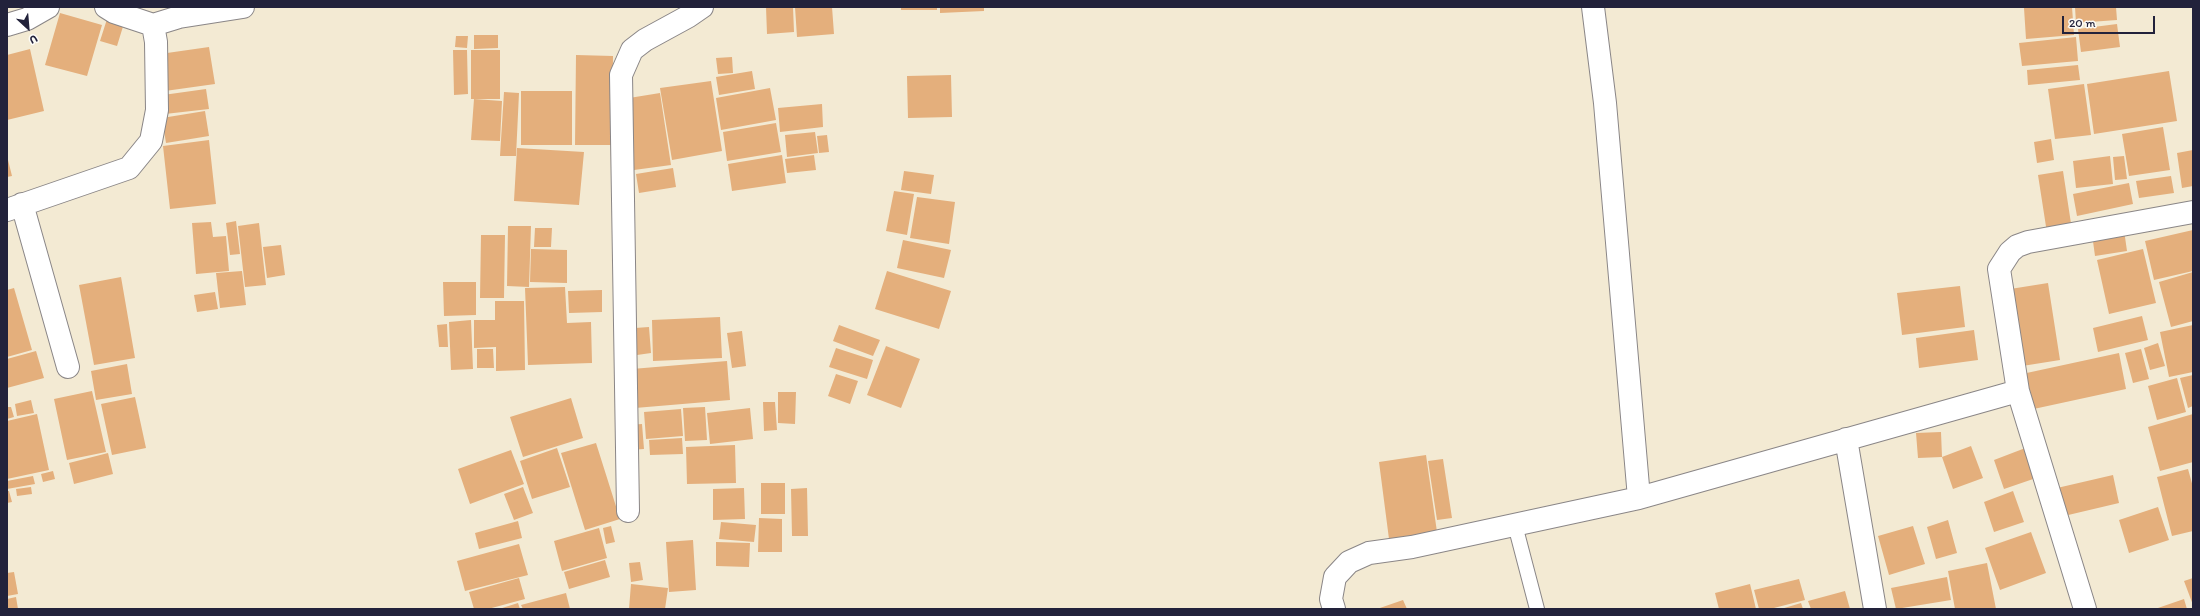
<!DOCTYPE html>
<style>
body{margin:0}
#map{position:relative;width:2200px;height:616px;overflow:hidden;background:#f3ead3;font-family:Itim,sans-serif}
canvas{display:block}
.frame{position:absolute;inset:0;border:8px solid #22223b;pointer-events:none}
.north{position:absolute;left:8px;top:8px;width:40px;height:40px;-webkit-text-stroke:3px #fdfcf7;paint-order:stroke;rotate:154deg;font-size:11px;font-weight:700;line-height:16px;text-align:center;color:#22223b}
.north::after{content:'';display:block;margin:auto;width:14px;height:18px;background:#22223b;clip-path:polygon(50% 0,100% 100%,50% 72%,0 100%)}
.scale{position:absolute;left:2062px;top:16px;width:93px;height:18px;box-sizing:border-box;border:2px solid #22223b;border-top:0;padding-left:5px;font-size:12px;line-height:14px;white-space:nowrap;color:#22223b;-webkit-text-stroke:3px #fdfcf7;paint-order:stroke}
</style>
<div id="map">
<canvas width="2200" height="616"></canvas>
<div class="frame"></div>
<div class="north">U</div>
<div class="scale">20 m</div>
</div>
<script>
const g = document.querySelector('canvas').getContext('2d');
g.lineJoin = 'round';
function fillPath(path, color) {
  g.fillStyle = color;
  g.fill(path, 'evenodd');
}
function shape(rows) {
  const path = new Path2D();
  for (const r of rows) {
    path.moveTo(r[0], r[1]);
    for (let i = 2; i < r.length; i += 2) path.lineTo(r[i], r[i + 1]);
  }
  return path;
}
function strokePath(path, color, width, dash) {
  g.strokeStyle = color;
  g.lineWidth = width;
  g.lineCap = dash ? 'butt' : 'round';
  g.setLineDash(dash || []);
  g.stroke(path);
}
const building = shape([
 [766,7,793,7,794,32,767,34],
 [795,7,832,7,834,34,797,37],
 [901,7,937,7,937,10,901,10],
 [940,7,984,7,984,11,940,13],
 [2072,7,2074,35,2026,39,2024,8],
 [2075,7,2116,7,2117,20,2076,23],
 [60,13,102,25,87,76,45,65],
 [108,16,125,20,117,46,100,41],
 [2117,24,2120,47,2081,52,2078,29],
 [474,35,498,35,498,48,474,49],
 [456,36,468,36,467,48,455,47],
 [2076,37,2078,61,2022,66,2019,43],
 [209,47,215,84,165,91,160,54],
 [30,49,44,111,7,120,7,55],
 [453,50,467,50,468,94,454,95],
 [471,50,500,50,500,99,471,99],
 [576,55,613,56,612,145,575,145],
 [732,57,733,73,718,74,716,58],
 [2078,65,2080,80,2028,85,2027,70],
 [752,71,755,89,719,95,716,77],
 [2169,71,2177,121,2094,134,2087,84],
 [951,75,952,117,908,118,907,76],
 [711,81,722,151,672,160,660,88],
 [2084,84,2091,135,2055,139,2048,89],
 [770,88,776,120,721,130,716,98],
 [206,89,209,109,165,114,163,95],
 [521,91,572,91,572,145,521,145],
 [504,92,519,93,516,156,500,156],
 [660,93,671,165,634,170,623,99],
 [474,99,502,101,500,141,471,140],
 [822,104,823,127,780,132,778,108],
 [205,111,209,136,166,143,162,118],
 [776,123,781,152,727,161,723,132],
 [2163,127,2170,170,2129,176,2122,134],
 [815,132,818,153,787,157,785,135],
 [827,135,829,152,819,153,817,136],
 [2051,139,2054,160,2037,163,2034,142],
 [209,140,216,204,170,209,163,146],
 [517,148,584,152,579,205,514,201],
 [2193,150,2193,186,2182,188,2177,153],
 [782,155,786,183,732,191,728,164],
 [814,155,816,170,787,173,785,159],
 [7,156,12,176,7,177],
 [2110,156,2113,184,2076,188,2073,161],
 [2124,156,2127,179,2115,180,2113,157],
 [673,168,676,187,639,193,636,174],
 [904,171,934,175,931,194,901,190],
 [2063,171,2072,230,2047,233,2038,175],
 [2171,176,2174,193,2139,198,2136,181],
 [2129,183,2133,204,2077,216,2073,194],
 [894,191,914,194,907,235,886,231],
 [917,197,955,202,949,244,910,238],
 [236,221,240,254,230,255,226,223],
 [211,222,213,237,226,236,229,271,196,274,192,223],
 [259,223,266,285,245,287,238,226],
 [508,226,531,226,529,287,507,286],
 [535,228,552,228,551,247,534,247],
 [2124,230,2127,251,2095,256,2092,234],
 [2193,230,2193,271,2154,280,2145,241],
 [481,235,505,235,504,298,480,298],
 [903,240,951,250,944,278,897,268],
 [281,245,285,275,267,278,263,247],
 [531,249,567,250,567,283,530,282],
 [2143,249,2156,303,2109,314,2097,260],
 [242,271,246,305,220,308,216,273],
 [887,271,951,291,939,329,875,309],
 [2193,272,2193,321,2171,327,2159,282],
 [121,277,135,358,94,365,79,285],
 [443,282,476,282,476,315,444,316],
 [2048,283,2060,360,2016,367,2004,290],
 [1960,286,1965,327,1902,335,1897,293],
 [565,287,567,323,591,322,592,363,528,365,525,288],
 [14,288,32,350,7,357,7,290],
 [602,290,602,312,569,313,568,291],
 [215,292,218,309,197,312,194,295],
 [495,301,524,301,525,370,496,371,496,347,474,348,474,320,495,320],
 [2142,316,2148,340,2098,352,2093,328],
 [720,317,722,358,653,361,652,320],
 [471,320,473,369,451,370,449,322],
 [447,324,448,347,439,347,437,325],
 [839,325,880,340,873,356,833,341],
 [2193,325,2193,372,2169,377,2160,332],
 [649,327,651,353,637,355,635,328],
 [1974,330,1978,360,1919,368,1916,338],
 [742,331,746,366,732,368,727,333],
 [2158,343,2165,366,2150,370,2144,348],
 [886,346,920,359,901,408,867,395],
 [836,348,873,360,867,379,829,367],
 [477,349,493,349,494,368,477,368],
 [2141,349,2149,379,2133,383,2125,353],
 [36,351,44,378,7,388,7,359],
 [2119,353,2126,389,2029,410,2022,374],
 [727,361,730,400,635,408,632,369],
 [127,364,132,394,96,400,91,371],
 [836,374,858,381,850,404,828,396],
 [2193,375,2193,406,2188,408,2180,378],
 [2177,378,2186,412,2157,420,2148,386],
 [92,391,106,452,67,460,54,399],
 [778,392,796,392,795,424,778,423],
 [135,397,146,448,112,455,101,404],
 [571,398,583,438,523,457,510,417],
 [31,400,34,413,17,416,15,404],
 [763,402,775,402,777,430,764,431],
 [7,407,11,407,14,417,7,419],
 [705,407,707,440,685,441,683,408],
 [750,408,753,439,710,444,707,413],
 [681,409,683,436,646,439,644,412],
 [37,414,49,470,7,479,7,421],
 [2193,414,2193,462,2160,471,2148,427],
 [642,424,644,449,630,450,628,425],
 [1941,432,1942,457,1918,458,1916,433],
 [682,438,683,454,650,455,649,440],
 [596,443,620,519,585,530,561,453],
 [735,445,736,483,687,484,686,447],
 [1971,446,1983,478,1953,489,1942,457],
 [2028,447,2039,477,2004,489,1994,460],
 [557,448,570,487,532,499,520,461],
 [511,450,524,484,470,504,458,469],
 [108,453,113,474,74,484,69,463],
 [1426,455,1437,532,1389,539,1379,462],
 [1443,459,1452,518,1437,520,1428,461],
 [2188,469,2193,487,2193,531,2172,536,2157,477],
 [53,471,55,479,43,482,41,474],
 [2113,475,2119,503,2064,516,2057,488],
 [33,476,35,484,7,489,7,481],
 [761,483,785,483,785,514,761,514],
 [31,487,32,494,17,496,16,489],
 [523,487,533,513,514,520,504,494],
 [744,488,745,519,713,520,713,489],
 [807,488,808,536,792,536,791,489],
 [7,491,9,491,12,502,7,503],
 [2013,491,2024,522,1994,532,1984,502],
 [2158,507,2169,540,2129,553,2119,520],
 [759,518,782,519,782,552,758,552],
 [1948,520,1957,553,1936,559,1927,527],
 [518,521,522,538,479,549,475,533],
 [721,522,756,525,754,542,719,539],
 [611,526,615,542,606,544,603,528],
 [1913,526,1925,564,1889,575,1878,536],
 [599,528,607,558,562,571,554,541],
 [2031,532,2046,573,2000,590,1985,548],
 [693,540,696,590,669,592,666,542],
 [716,542,750,543,749,567,716,566],
 [519,544,528,575,465,591,457,561],
 [605,560,610,577,569,589,564,572],
 [640,562,643,580,631,582,629,563],
 [1987,563,1996,609,1955,609,1948,571],
 [14,572,18,594,7,596,7,573],
 [1947,577,1951,600,1896,609,1891,588],
 [519,578,525,599,488,609,474,609,469,592],
 [2193,578,2193,605,2184,581],
 [1799,579,1805,600,1770,609,1759,609,1754,590],
 [631,584,668,588,665,609,629,609],
 [1750,584,1756,609,1719,609,1715,593],
 [1845,591,1850,609,1811,609,1808,601],
 [566,593,570,609,523,609,521,605],
 [16,597,18,609,7,609,7,599],
 [2184,599,2187,609,2155,609],
 [1403,600,1407,609,1377,609],
 [518,603,520,609,499,609],
 [1801,603,1803,609,1781,609]
]);
const lane = shape([
 [1515,525,1537,609]
]);
const street = shape([
 [106,7,114,12,153,25,179,17,243,7],
 [1593,7,1605,103,1639,498],
 [7,25,27,19,48,7],
 [22,204,68,367],
 [7,210,129,168,151,141,157,110,156,42,153,25],
 [2018,391,2085,609],
 [1846,439,1875,609],
 [628,511,621,75,632,50,645,40,689,16,702,7],
 [1334,609,1331,599,1335,577,1349,562,1369,553,1412,547,1639,498,2018,391,1999,269,2010,252,2017,246,2028,242,2193,212]
]);
fillPath(building, '#e4af7c');
strokePath(lane, '#8a8687', 16);
strokePath(street, '#8a8687', 24);
strokePath(lane, '#fff', 14);
strokePath(street, '#fff', 22);
</script>
